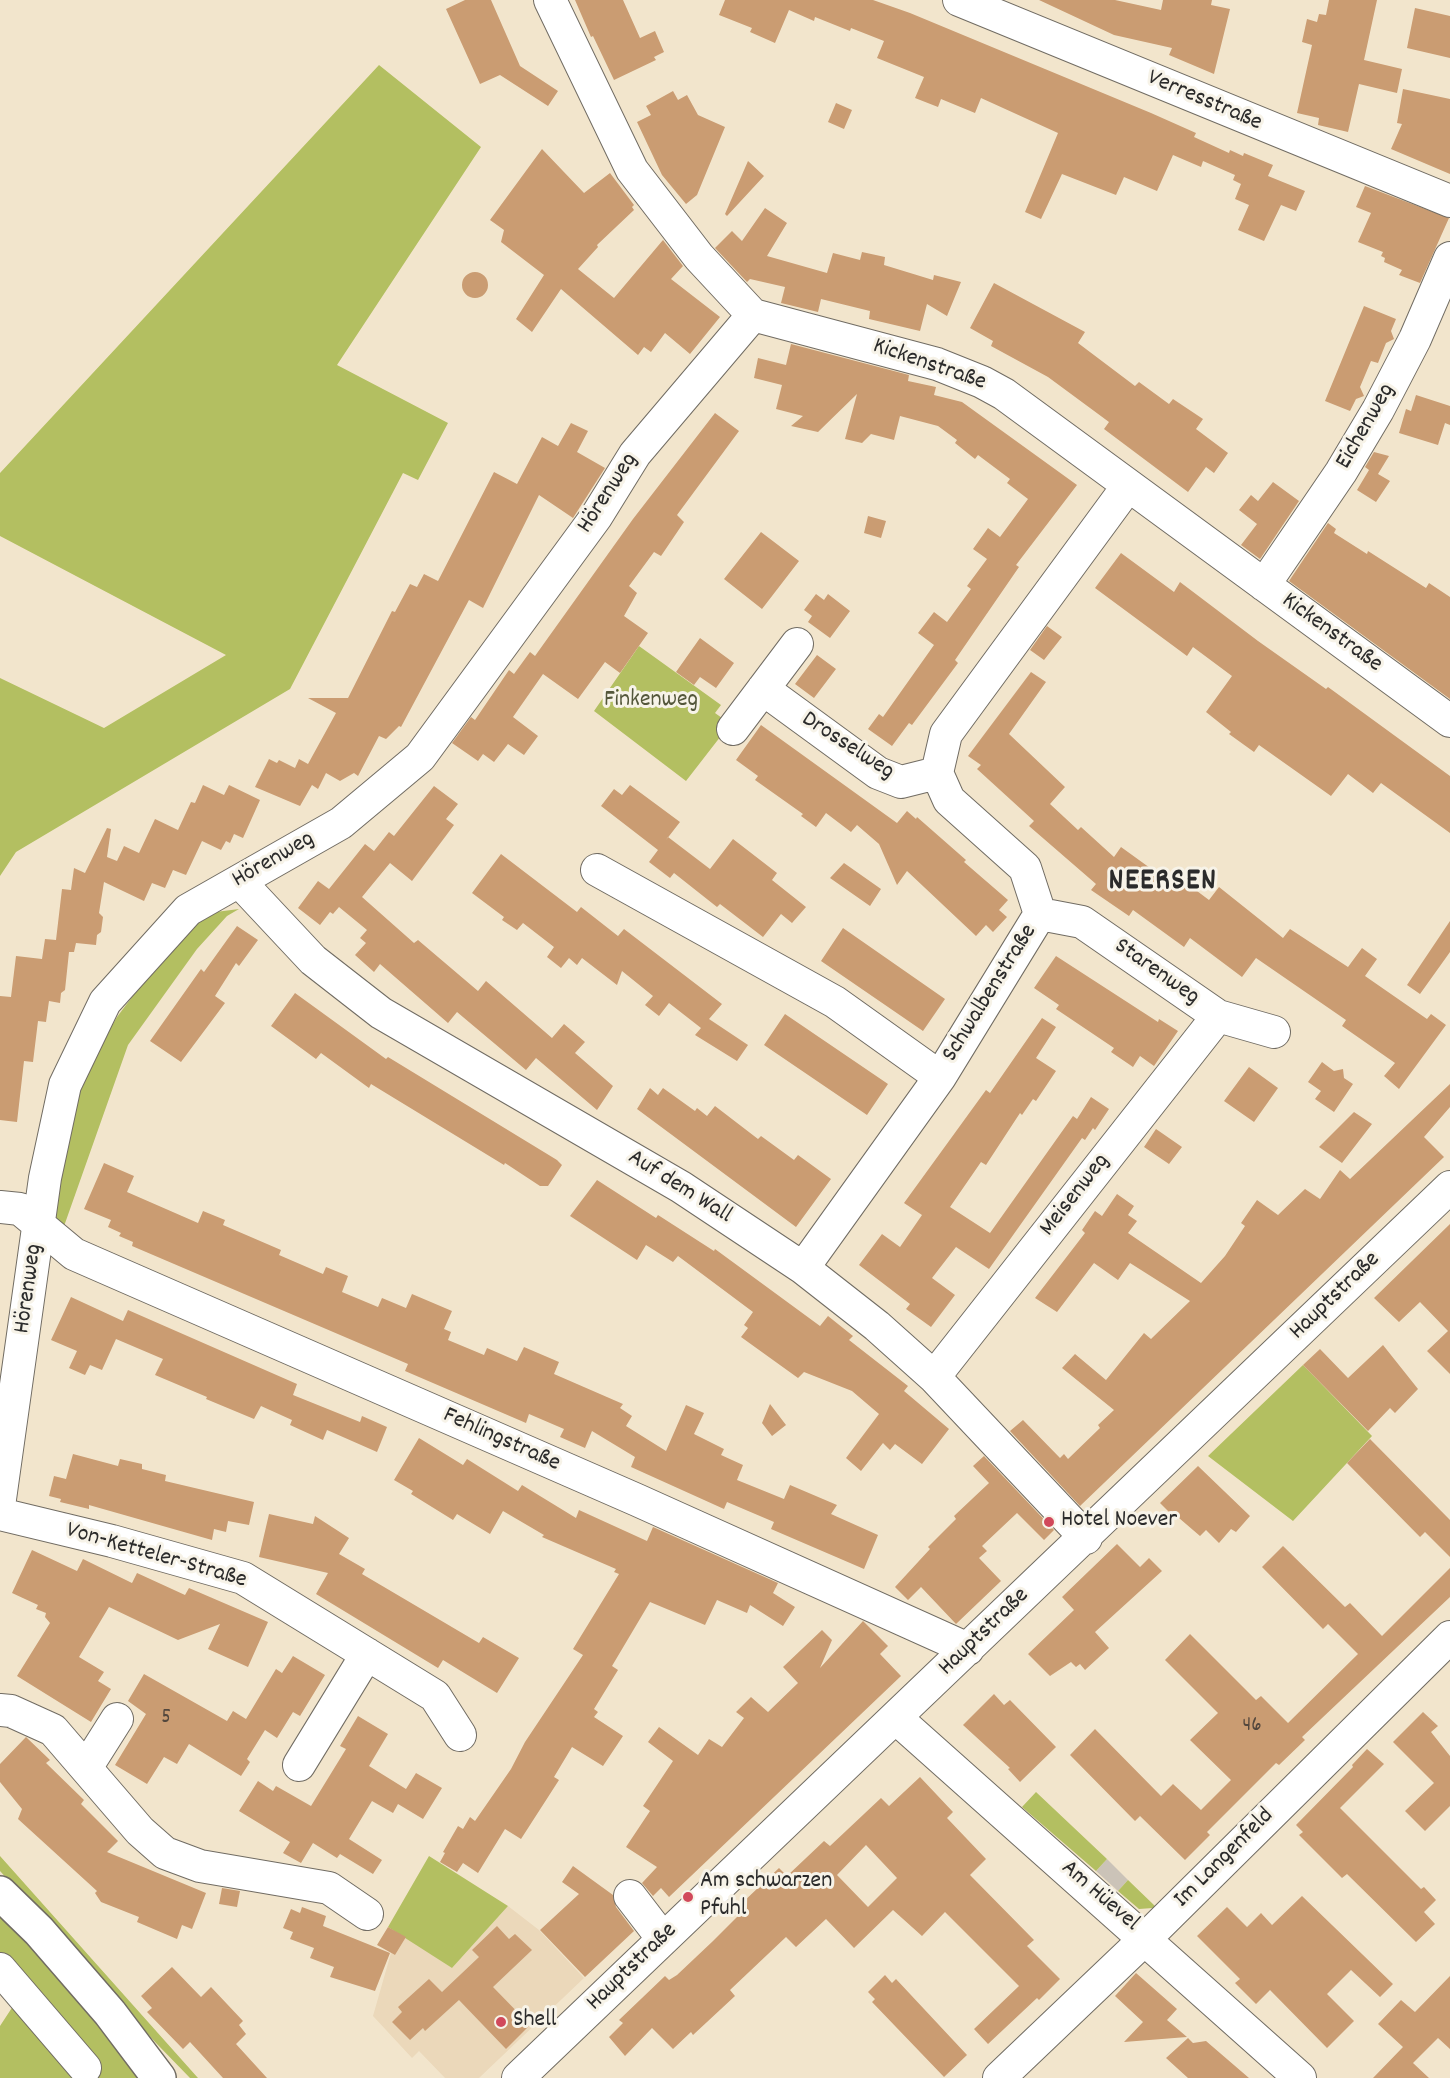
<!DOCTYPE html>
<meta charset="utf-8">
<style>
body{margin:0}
canvas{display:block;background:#f2e5cc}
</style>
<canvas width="1450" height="2078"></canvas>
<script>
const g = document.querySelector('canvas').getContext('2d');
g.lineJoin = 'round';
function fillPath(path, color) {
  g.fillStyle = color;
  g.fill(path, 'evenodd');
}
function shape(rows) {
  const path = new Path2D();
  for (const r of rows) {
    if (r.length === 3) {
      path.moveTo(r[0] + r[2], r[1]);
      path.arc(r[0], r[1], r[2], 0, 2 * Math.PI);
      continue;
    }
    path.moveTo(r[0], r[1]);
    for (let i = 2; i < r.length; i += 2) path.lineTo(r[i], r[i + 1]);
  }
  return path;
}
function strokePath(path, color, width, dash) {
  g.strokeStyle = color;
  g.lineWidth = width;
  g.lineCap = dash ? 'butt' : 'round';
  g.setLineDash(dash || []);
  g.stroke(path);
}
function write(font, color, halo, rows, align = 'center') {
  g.font = font + ' Dekko,sans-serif';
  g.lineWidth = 6;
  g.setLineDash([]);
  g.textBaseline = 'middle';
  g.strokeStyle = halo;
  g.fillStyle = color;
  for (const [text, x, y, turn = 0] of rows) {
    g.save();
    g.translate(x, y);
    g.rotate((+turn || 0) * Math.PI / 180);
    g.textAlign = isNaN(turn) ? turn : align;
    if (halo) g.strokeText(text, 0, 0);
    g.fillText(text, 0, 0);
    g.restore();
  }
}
const built = shape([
 [508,1906,539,1930,584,1978,479,2078,445,2078,419,2051,412,2058,373,2016,391,1953,395,1955,406,1937,452,1968]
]);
const industrial = shape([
 [1107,1859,1128,1880,1118,1891,1096,1871]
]);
const green = shape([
 [379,65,481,147,337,365,448,423,418,480,403,473,290,689,16,852,0,876,0,678,104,728,226,655,0,536,0,473],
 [639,646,721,705,715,713,722,718,724,732,686,781,594,711],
 [239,909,227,916,197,949,128,1045,63,1229,55,1221,54,1208,68,1129,88,1065,117,1017,162,957,208,913],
 [1303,1365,1372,1436,1293,1521,1208,1456],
 [1036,1792,1107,1859,1096,1871,1022,1807],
 [0,1856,198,2078,190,2078,156,2043,0,1871],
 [429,1856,508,1906,452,1968,388,1927],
 [1128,1880,1155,1906,1153,1908,1139,1909,1118,1891],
 [0,1910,85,2003,139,2078,0,2078,0,2026,19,1997,0,1960]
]);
const building = shape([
 [465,0,491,0,520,66,558,91,548,106,500,75,480,84,446,9],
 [575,0,623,0,640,38,655,31,664,52,654,57,656,60,614,80,593,36,591,37],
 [725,0,873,0,910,13,1151,113,1196,133,1194,137,1229,153,1230,150,1243,156,1244,153,1273,165,1268,176,1305,191,1296,211,1281,205,1264,241,1238,230,1249,205,1235,199,1241,184,1233,180,1235,175,1203,161,1201,167,1173,155,1157,191,1124,177,1116,195,1062,174,1041,219,1025,212,1058,133,981,98,975,113,941,99,938,107,915,98,924,77,877,58,884,41,851,28,850,31,815,17,814,21,789,10,775,43,750,32,752,28,719,15],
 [1039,0,1115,0,1161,10,1163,0,1212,0,1211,5,1230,9,1214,74,1169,55,1172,48,1114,35],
 [1329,0,1377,0,1364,60,1402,69,1397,93,1359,84,1348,132,1318,125,1319,118,1297,113,1312,45,1302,42,1307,19,1317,22,1319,14,1326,15],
 [1415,8,1450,16,1450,58,1407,48],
 [1403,89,1450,99,1450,174,1391,149,1402,124,1397,123],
 [673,91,678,100,687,95,698,115,725,127,697,195,686,204,662,175,637,122,651,115,646,106],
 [836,103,852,110,844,129,828,122],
 [542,149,584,193,610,173,634,205,632,207,634,210,597,245,598,247,578,269,614,298,663,240,683,266,671,279,720,317,690,354,665,333,651,352,644,347,638,355,561,289,532,332,516,319,544,275,501,242,504,230,490,220],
 [748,161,764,176,727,216,725,214],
 [1365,186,1449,218,1420,283,1399,275,1402,270,1384,262,1385,258,1381,256,1383,252,1358,242,1371,213,1356,207],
 [765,208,787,223,767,256,827,273,833,253,860,260,862,252,885,257,884,265,933,280,934,275,961,282,947,316,927,304,920,331,869,319,870,311,821,299,818,312,781,303,785,287,750,279,747,282,715,248,732,231,742,241],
 [475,285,13],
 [994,283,1085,332,1078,343,1135,386,1139,382,1169,404,1173,399,1203,419,1196,429,1228,453,1214,473,1206,467,1188,492,1104,429,1109,422,1048,377,991,346,993,341,970,328],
 [1364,306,1396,319,1391,331,1394,339,1386,343,1378,363,1371,361,1360,387,1364,396,1356,399,1350,411,1325,401],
 [791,344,909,375,908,381,936,387,934,395,962,402,1077,485,1016,565,1019,567,955,660,958,663,912,725,909,723,892,746,868,729,879,714,883,717,934,645,918,633,934,612,947,622,971,589,967,586,987,559,973,549,988,528,1000,537,1028,499,1007,483,1010,479,978,455,975,459,955,443,957,440,938,426,900,416,894,440,871,434,862,443,845,439,857,394,818,432,791,426,803,416,776,409,782,385,754,378,758,358,786,365],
 [1416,395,1450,406,1450,425,1445,423,1438,445,1399,433,1406,409,1411,411],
 [715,413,739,431,677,515,684,522,661,556,654,552,629,586,637,593,624,616,648,633,620,673,605,662,578,699,543,674,513,717,538,736,524,755,508,744,494,762,483,754,478,761,452,743,471,717,475,720,509,670,514,674,530,652,535,656,633,519],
 [571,423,588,431,577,452,605,468,573,518,539,495,483,608,469,600,401,727,399,726,386,739,379,736,358,776,354,773,340,781,326,773,318,789,312,785,300,806,255,787,269,759,277,763,279,760,295,768,299,759,308,764,336,713,308,698,348,698,392,611,395,612,410,584,417,587,424,574,438,581,494,472,517,484,542,437,558,446],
 [1374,452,1389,456,1378,474,1390,481,1376,502,1357,490,1369,470,1365,467],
 [1273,482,1299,501,1260,559,1241,545,1257,524,1239,510,1251,495,1258,501],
 [868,516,886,521,881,538,864,533],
 [1328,523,1336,529,1334,533,1367,554,1368,551,1426,588,1429,583,1450,597,1450,699,1289,581],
 [761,532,799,561,762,609,724,579],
 [1121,553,1174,592,1180,582,1258,641,1326,689,1328,687,1450,776,1450,833,1381,783,1373,793,1348,774,1331,796,1259,745,1254,752,1229,734,1231,732,1206,712,1232,676,1193,647,1187,656,1095,588],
 [816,594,824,600,828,594,850,611,830,638,808,622,812,616,804,610],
 [1047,626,1062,637,1044,660,1030,650],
 [700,638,734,663,716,688,700,677,694,685,676,672],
 [817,655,836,669,814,698,795,684],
 [1031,672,1046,682,1009,734,1065,787,1050,804,1078,830,1081,827,1114,857,1121,847,1175,886,1181,879,1209,900,1219,887,1283,938,1290,929,1348,967,1362,948,1377,959,1365,976,1427,1019,1431,1014,1446,1025,1399,1089,1384,1076,1395,1063,1342,1026,1346,1020,1256,958,1242,977,1190,938,1184,947,1133,910,1129,916,1091,890,1096,884,1029,826,1034,821,977,769,981,765,968,756],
 [761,725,897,823,907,811,916,819,917,817,966,860,964,862,1008,900,999,910,1007,917,993,932,986,925,976,936,907,871,897,885,879,844,857,825,851,832,826,813,816,827,801,816,803,814,755,780,758,776,736,760],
 [203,785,224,795,229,785,260,800,243,838,234,834,230,843,226,841,221,850,202,841,186,875,173,870,165,888,152,883,144,901,104,882,99,913,103,917,101,932,97,935,96,945,76,943,74,952,69,952,65,990,61,993,60,1003,49,1001,46,1022,38,1021,33,1062,24,1061,17,1122,0,1120,0,996,11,997,16,956,42,959,45,939,56,940,62,889,71,890,74,868,85,873,107,828,111,829,107,857,117,861,124,846,139,853,155,819,178,830,191,802,195,803],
 [630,785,680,822,666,840,668,837,710,869,733,839,777,873,772,880,806,907,792,923,781,914,763,937,720,904,717,907,674,873,670,878,649,862,658,850,601,806,614,789,622,795],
 [434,786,458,804,446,819,454,825,412,881,390,863,362,897,414,943,418,940,478,991,486,981,552,1038,564,1024,585,1042,575,1053,613,1086,597,1110,536,1058,526,1070,457,1012,448,1023,380,964,374,972,355,955,366,943,360,938,367,930,339,907,333,914,330,912,320,925,298,908,318,881,329,889,365,844,374,851,389,832,394,836],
 [501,854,577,912,581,907,618,936,624,929,722,1004,709,1019,748,1045,737,1061,695,1035,701,1028,669,1003,659,1016,645,1005,653,996,622,971,617,985,582,958,577,965,569,958,561,968,547,957,554,947,523,923,517,930,502,920,504,917,472,893],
 [844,863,881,889,870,906,830,878],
 [1450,921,1450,952,1420,994,1407,985],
 [237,926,258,940,239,966,236,963,215,996,225,1003,181,1062,150,1041,201,969,204,972],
 [843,928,945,999,923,1031,821,961],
 [1056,956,1158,1022,1159,1019,1178,1031,1154,1066,1140,1056,1133,1067,1111,1052,1114,1048,1056,1009,1059,1005,1034,988],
 [295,993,386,1059,388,1057,557,1160,562,1165,548,1186,540,1186,505,1163,504,1165,371,1084,369,1088,321,1053,316,1059,271,1026],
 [785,1014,888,1084,867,1115,764,1045],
 [1042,1018,1056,1027,1036,1058,1056,1071,1036,1101,1033,1099,1022,1115,1020,1113,986,1165,981,1162,950,1207,990,1233,1073,1116,1077,1119,1091,1097,1109,1109,1095,1130,1093,1128,1085,1140,1082,1138,989,1269,956,1247,932,1278,955,1295,931,1327,906,1309,910,1304,859,1265,882,1234,900,1247,922,1215,904,1203,986,1090,990,1093],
 [1322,1062,1334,1071,1343,1069,1344,1078,1353,1084,1334,1112,1315,1099,1321,1091,1308,1082],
 [1249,1067,1278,1088,1254,1122,1224,1101],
 [1450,1084,1450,1107,1424,1137,1444,1157,1080,1506,1010,1431,1023,1420,1060,1458,1064,1454,1068,1459,1100,1428,1098,1425,1114,1410,1062,1368,1075,1354,1106,1380,1144,1333,1151,1339,1190,1301,1130,1263,1118,1280,1094,1263,1057,1312,1035,1298,1085,1233,1082,1230,1095,1211,1102,1216,1117,1194,1134,1206,1128,1215,1137,1221,1128,1233,1201,1283,1225,1256,1245,1226,1241,1223,1257,1200,1278,1215,1305,1189,1320,1199,1340,1170,1350,1179],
 [650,1088,658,1095,663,1088,695,1111,697,1108,707,1116,715,1106,758,1139,761,1136,794,1160,798,1155,831,1179,796,1227,637,1109],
 [1354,1112,1372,1124,1342,1163,1319,1147],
 [1156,1129,1182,1147,1169,1164,1144,1147],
 [104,1163,134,1176,127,1192,198,1223,203,1211,225,1220,223,1225,281,1250,279,1255,323,1274,326,1267,348,1276,342,1292,378,1307,382,1298,406,1308,412,1294,452,1311,444,1329,451,1332,448,1340,484,1355,487,1348,517,1361,524,1347,559,1362,554,1374,623,1404,620,1408,632,1416,626,1426,666,1451,686,1405,704,1413,694,1434,724,1449,721,1455,743,1465,737,1480,784,1499,790,1485,837,1505,831,1514,878,1535,864,1569,771,1529,774,1522,727,1502,724,1509,631,1467,635,1457,592,1431,585,1448,560,1437,564,1429,529,1414,526,1423,405,1371,408,1364,132,1246,133,1242,119,1236,121,1233,108,1227,111,1220,84,1209],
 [597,1180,656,1218,658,1215,714,1251,715,1249,820,1326,828,1316,853,1336,849,1340,908,1386,904,1391,949,1429,922,1464,895,1444,890,1450,883,1443,861,1471,846,1458,879,1414,852,1391,804,1372,798,1378,741,1337,748,1328,744,1325,753,1312,678,1256,673,1262,646,1245,637,1260,570,1216],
 [1450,1224,1450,1374,1427,1351,1448,1331,1420,1302,1399,1322,1374,1298],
 [71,1297,123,1321,128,1310,297,1384,293,1395,360,1422,362,1416,387,1427,377,1452,327,1430,323,1440,290,1425,292,1420,261,1406,254,1419,206,1399,207,1397,155,1375,163,1359,116,1339,102,1370,90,1365,85,1375,69,1368,77,1351,51,1340],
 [1383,1345,1418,1389,1395,1413,1390,1408,1368,1431,1303,1365,1320,1349,1348,1378],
 [770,1404,786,1425,772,1436,762,1423],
 [419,1438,463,1465,467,1459,518,1491,522,1485,576,1518,579,1510,647,1541,653,1527,778,1583,773,1593,795,1607,783,1626,750,1605,747,1613,717,1600,705,1625,650,1602,612,1666,618,1670,594,1709,598,1712,594,1717,623,1736,603,1766,572,1747,554,1777,559,1780,521,1839,505,1829,478,1873,463,1863,457,1872,440,1862,445,1853,443,1852,458,1826,463,1829,470,1817,475,1821,511,1769,525,1742,583,1655,573,1649,619,1574,614,1572,616,1569,542,1537,544,1535,503,1511,490,1534,457,1514,453,1520,411,1494,413,1491,394,1480],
 [1370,1439,1450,1520,1450,1557,1425,1532,1420,1537,1347,1463],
 [73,1454,118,1466,120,1459,142,1464,142,1469,166,1475,165,1481,254,1502,249,1525,228,1521,226,1532,214,1529,212,1540,89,1505,89,1509,60,1502,61,1499,49,1496,54,1476,66,1479],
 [984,1456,1054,1530,1044,1540,1017,1513,982,1546,987,1551,979,1558,1001,1581,956,1624,921,1587,908,1600,895,1587,930,1549,928,1547,956,1519,954,1516,989,1483,973,1466],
 [1198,1466,1250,1516,1236,1532,1231,1529,1219,1543,1206,1530,1200,1536,1179,1518,1177,1520,1160,1503],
 [269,1514,313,1524,315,1516,349,1538,339,1554,365,1569,362,1574,479,1643,483,1637,519,1658,497,1693,443,1660,438,1668,316,1594,328,1573,259,1557],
 [1117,1544,1140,1567,1149,1558,1162,1571,1095,1632,1109,1648,1085,1670,1080,1664,1076,1667,1071,1662,1050,1676,1028,1654,1074,1610,1062,1597],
 [1283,1546,1345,1607,1350,1603,1382,1636,1450,1568,1450,1597,1302,1737,1305,1740,1279,1765,1276,1763,1207,1832,1210,1835,1185,1860,1140,1816,1135,1821,1070,1755,1095,1729,1161,1796,1173,1784,1201,1810,1231,1780,1190,1740,1218,1713,1165,1660,1190,1634,1256,1700,1261,1696,1288,1723,1358,1654,1328,1624,1323,1629,1262,1567],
 [32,1550,77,1571,83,1559,132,1583,137,1573,185,1595,189,1588,268,1622,248,1667,208,1649,220,1624,178,1640,109,1607,79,1657,104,1672,98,1681,111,1689,91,1722,17,1676,50,1623,45,1617,46,1613,36,1609,38,1605,12,1593],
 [863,1621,888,1646,880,1654,901,1676,669,1897,661,1888,653,1896,642,1883,657,1867,626,1847,650,1811,643,1806,673,1761,648,1742,659,1727,698,1755,709,1739,722,1747,744,1718,736,1712,751,1697,768,1712,798,1683,783,1667,822,1630,832,1640,820,1668],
 [293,1656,325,1675,300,1716,293,1712,277,1738,265,1730,247,1759,250,1762,241,1776,189,1744,177,1764,164,1757,147,1784,115,1765,146,1714,128,1701,144,1674,227,1721,233,1711,246,1719,276,1669,282,1673],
 [994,1694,1004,1705,1010,1700,1056,1747,1020,1782,1008,1769,1010,1768,963,1725],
 [1423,1712,1438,1726,1431,1732,1450,1756,1450,1806,1425,1831,1405,1811,1434,1783,1393,1742],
 [358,1716,388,1734,369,1766,406,1789,416,1773,442,1788,423,1819,398,1804,393,1813,372,1801,349,1839,382,1860,373,1874,340,1854,337,1858,313,1843,301,1863,283,1853,290,1842,239,1811,258,1781,273,1791,276,1786,311,1806,346,1749,340,1746],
 [26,1737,50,1760,46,1763,84,1800,81,1804,118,1841,107,1852,206,1893,192,1929,182,1925,177,1939,137,1922,139,1917,101,1902,95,1893,97,1891,18,1819,22,1809,0,1782,0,1764],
 [1367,1749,1384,1764,1340,1808,1421,1889,1424,1887,1436,1900,1424,1912,1435,1924,1416,1942,1347,1874,1342,1878,1299,1835,1303,1832,1296,1825,1353,1767,1352,1765],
 [920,1777,953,1812,947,1818,986,1859,970,1875,1034,1940,1027,1946,1060,1979,1039,2000,1037,1998,988,2044,974,2029,1019,1986,945,1912,922,1936,893,1910,854,1948,826,1919,796,1947,786,1937,730,1990,735,1996,693,2035,691,2032,673,2049,652,2028,625,2056,609,2037,623,2023,619,2020,665,1976,669,1980,677,1975,713,1941,746,1908,741,1904,779,1868,787,1876,824,1841,830,1846,881,1798,889,1806],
 [866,1845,897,1878,868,1907,837,1875],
 [573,1866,613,1895,616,1907,634,1931,585,1977,540,1930,579,1894,562,1882],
 [222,1888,240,1891,237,1907,219,1904],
 [1302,1896,1393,1984,1380,1997,1351,1970,1327,1994,1354,2021,1327,2048,1270,1990,1256,2004,1235,1983,1240,1979,1197,1936,1227,1907,1247,1927,1261,1913,1272,1925],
 [302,1907,326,1916,323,1926,390,1953,375,1991,330,1977,334,1967,310,1958,314,1948,290,1939,293,1932,283,1928,291,1909,300,1913],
 [497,1926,509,1939,515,1934,532,1950,493,1987,530,2025,506,2049,459,2000,425,2031,423,2028,410,2040,392,2022,402,2012,398,2007,429,1979,442,1992,479,1957,472,1950],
 [388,1927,406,1937,395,1955,377,1945],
 [172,1967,201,1997,211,1987,243,2021,239,2025,246,2034,236,2044,267,2078,223,2078,190,2042,183,2049,147,2012,152,2008,141,1996],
 [1136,1973,1177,2009,1167,2020,1187,2037,1124,2042,1143,2022,1115,1996],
 [885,1975,892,1983,896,1979,967,2055,944,2077,872,2002,875,1999,868,1992],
 [1450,1976,1450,2049,1438,2038,1413,2063,1429,2078,1373,2078,1403,2047,1378,2024,1401,2000,1415,2012],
 [1188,2038,1193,2043,1206,2041,1249,2078,1188,2078,1166,2058]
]);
const minor = shape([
 [550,0,632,170,699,257,753,315,937,364,982,382,1004,394,1450,721],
 [959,0,1450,201],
 [1264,585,1341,472,1378,410,1415,339,1450,258],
 [763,689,878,773,901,782,937,773],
 [733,729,797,644],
 [597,870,835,1002,940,1077],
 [239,881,313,960,381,1013,681,1187,803,1268,877,1326,934,1377,1086,1538],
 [1040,914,1082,922,1218,1016,1274,1032],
 [0,1207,20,1209,74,1254,637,1500,968,1649],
 [803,1268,940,1077,1040,914,1025,868,949,800,937,773,946,734,1128,486],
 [934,1377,1218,1016],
 [0,1499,45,1178,65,1085,105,1002,188,910,341,823,420,757,596,517,635,454,753,315],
 [0,1514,112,1541,243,1578,435,1696,460,1735],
 [0,1710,11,1711,53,1730,140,1831,165,1853,200,1866,329,1888,367,1914],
 [896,1718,1300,2078],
 [299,1765,367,1654],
 [86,1768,117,1719],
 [630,1896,663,1939],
 [0,1969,85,2068],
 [518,2078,1450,1187],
 [999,2078,1146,1938,1450,1637]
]);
const major = shape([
 [0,1893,39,1931,110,2013,159,2078]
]);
const markers = [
 [1049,1522,6,"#d1495b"],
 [688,1897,6,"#d1495b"],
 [501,2022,6,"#d1495b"]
];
const numberNames = [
 ["5",166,1719],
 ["46",1252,1727]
];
const streetNames = [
 ["Verresstraße",1204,102,23],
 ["Kickenstraße",929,366,19],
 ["Eichenweg",1367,427,-60],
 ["Hörenweg",609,494,-57],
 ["Kickenstraße",1331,634,36],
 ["Drosselweg",847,747,33],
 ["Hörenweg",274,861,-30],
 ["Starenweg",1156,973,35],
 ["Schwalbenstraße",991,994,-58],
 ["Auf dem Wall",679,1188,32],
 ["Meisenweg",1076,1196,-52],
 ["Hörenweg",30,1289,-82],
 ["Hauptstraße",1336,1297,-44],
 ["Fehlingstraße",501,1441,24],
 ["Von-Ketteler-Straße",156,1557,16],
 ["Hauptstraße",985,1633,-44],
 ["Im Langenfeld",1225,1859,-45],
 ["Am Hüevel",1099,1897,41],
 ["Hauptstraße",633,1968,-44]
];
const parkNames = [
 ["Finkenweg",651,702]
];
const poiNames = [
 ["Hotel Noever",1061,1522],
 ["Am schwarzen",700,1883],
 ["Pfuhl",700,1911],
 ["Shell",513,2022]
];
const districtNames = [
 ["NEERSEN",1163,884]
];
fillPath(built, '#ebd8ba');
fillPath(industrial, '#cbc3b8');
fillPath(green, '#b3bf61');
fillPath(building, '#ca9c72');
strokePath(minor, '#716c63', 34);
strokePath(major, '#716c63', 36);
strokePath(minor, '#fff', 32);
strokePath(major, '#fff', 33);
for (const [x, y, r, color] of markers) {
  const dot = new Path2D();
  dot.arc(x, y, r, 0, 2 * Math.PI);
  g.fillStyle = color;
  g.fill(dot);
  strokePath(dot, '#f7f3e8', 2);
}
write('21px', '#53473d', null, numberNames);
write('24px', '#2b2b2b', '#f7f3e8', streetNames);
write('24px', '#54573b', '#f7f3e8', parkNames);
write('24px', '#2b2b2b', '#f7f3e8', poiNames, 'left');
g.letterSpacing = '1.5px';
write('bold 30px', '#2b2b2b', '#f7f3e8', districtNames);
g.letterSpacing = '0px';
</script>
